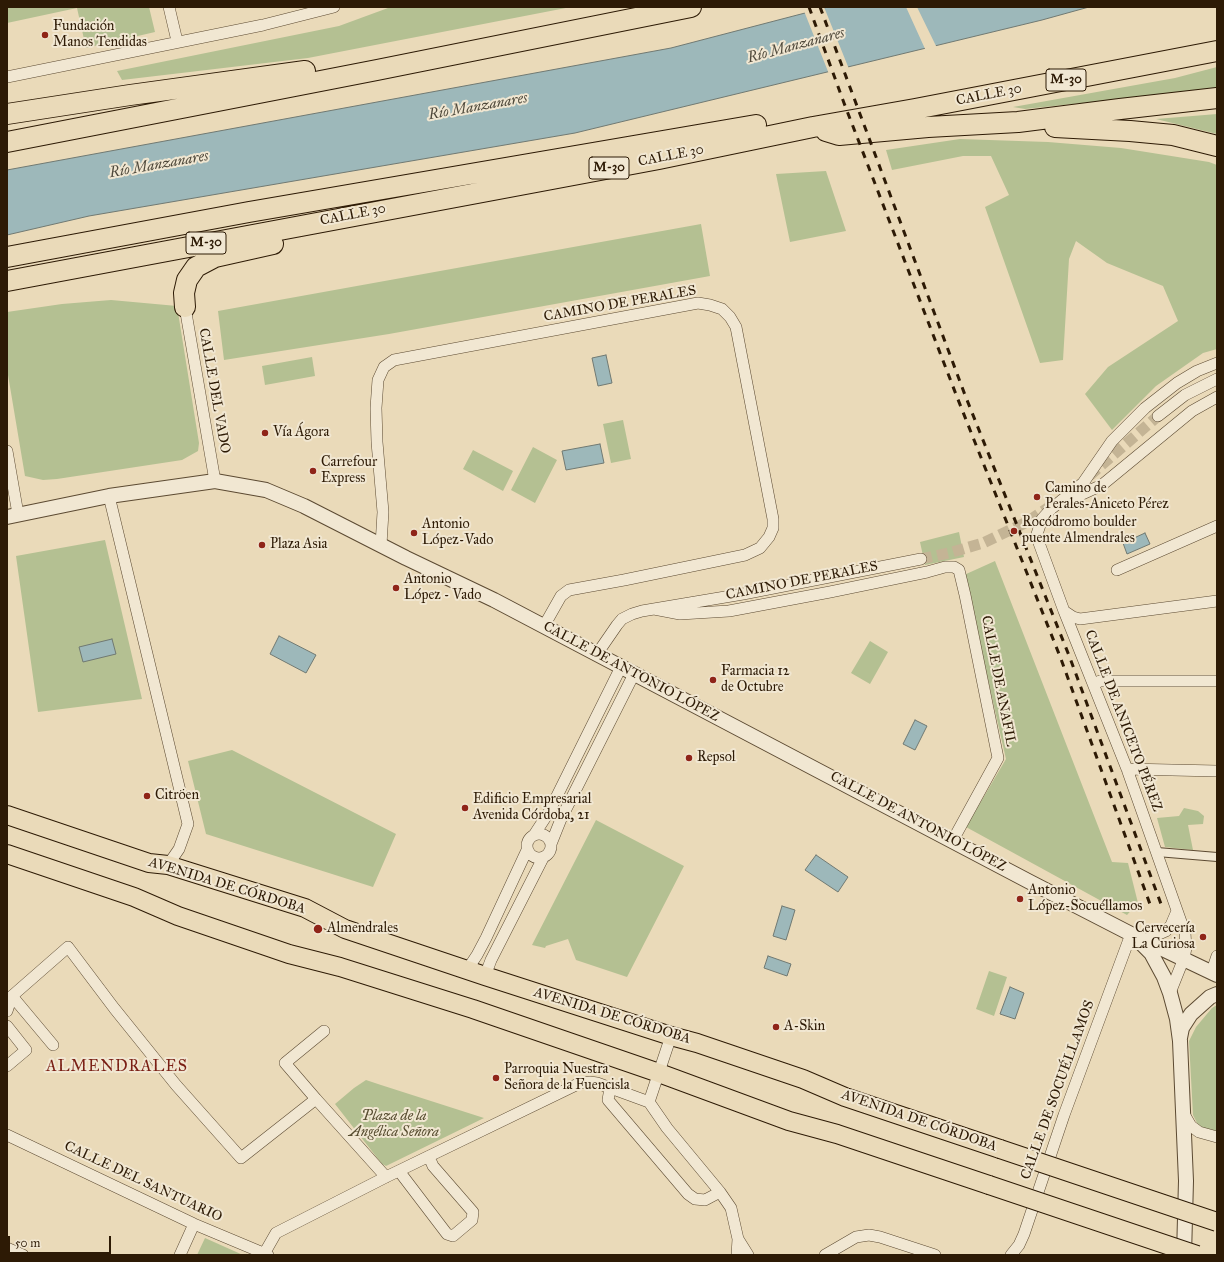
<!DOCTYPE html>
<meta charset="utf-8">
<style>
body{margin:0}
#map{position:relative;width:1224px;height:1262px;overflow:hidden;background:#eadab9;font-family:"IM FELL Great Primer",serif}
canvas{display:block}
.frame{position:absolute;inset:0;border:8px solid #2d1a05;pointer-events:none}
.scale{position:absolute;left:8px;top:1236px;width:103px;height:18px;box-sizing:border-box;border:2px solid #2d1a05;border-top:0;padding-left:5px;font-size:12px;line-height:14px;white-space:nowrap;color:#2d1a05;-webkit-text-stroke:3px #f1e7d2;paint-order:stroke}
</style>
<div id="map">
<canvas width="1224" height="1262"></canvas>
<div class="frame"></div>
<div class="scale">50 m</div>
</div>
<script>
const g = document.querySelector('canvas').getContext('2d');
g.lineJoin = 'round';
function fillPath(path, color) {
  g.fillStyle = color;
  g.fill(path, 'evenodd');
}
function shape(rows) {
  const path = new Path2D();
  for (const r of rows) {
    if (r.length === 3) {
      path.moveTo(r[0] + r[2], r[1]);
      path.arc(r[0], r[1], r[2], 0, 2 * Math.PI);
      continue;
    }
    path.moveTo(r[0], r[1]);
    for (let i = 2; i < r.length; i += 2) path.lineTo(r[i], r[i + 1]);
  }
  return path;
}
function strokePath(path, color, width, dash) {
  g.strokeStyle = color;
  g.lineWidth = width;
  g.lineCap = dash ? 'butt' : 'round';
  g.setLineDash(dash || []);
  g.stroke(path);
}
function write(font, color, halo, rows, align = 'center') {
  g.font = font + ' "IM FELL Great Primer",serif';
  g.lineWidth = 4;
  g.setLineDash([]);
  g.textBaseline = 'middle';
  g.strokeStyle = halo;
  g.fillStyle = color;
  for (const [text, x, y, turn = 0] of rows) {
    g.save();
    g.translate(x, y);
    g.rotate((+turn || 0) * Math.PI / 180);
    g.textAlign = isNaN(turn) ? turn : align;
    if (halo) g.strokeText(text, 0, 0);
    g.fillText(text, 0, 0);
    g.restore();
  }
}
const green = shape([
 [7,7,149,7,155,32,86,48,77,8,7,23],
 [388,7,571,7,308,58,122,80,117,71,339,26,388,8],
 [1217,67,1217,89,1025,109,1013,107,1175,78],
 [1217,114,1217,134,1156,119],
 [960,139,1048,142,1121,148,1209,162,1217,165,1217,349,1203,353,1156,386,1112,430,1085,394,1108,367,1178,321,1163,286,1107,263,1076,241,1069,259,1063,360,1040,363,985,207,1009,195,991,156,963,156,892,170,886,150],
 [826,171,846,231,790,242,776,174],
 [701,224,710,276,389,334,224,360,218,311],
 [111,300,177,306,199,443,198,451,182,460,57,479,43,480,25,476,7,369,7,312,62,304],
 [312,357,315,376,265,385,262,366],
 [623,420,631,459,611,463,603,424],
 [533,447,557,460,535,503,511,490],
 [473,450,513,471,503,491,463,469],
 [959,532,964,557,925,565,920,542],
 [105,540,142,699,38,712,16,556],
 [995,561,1112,862,1128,863,1138,903,1127,915,966,827,1006,759,964,575],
 [870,641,888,652,870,684,851,673],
 [232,750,396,834,373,887,206,834,188,761],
 [1184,808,1198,811,1204,816,1203,824,1188,825,1193,850,1165,847,1157,818,1179,816],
 [596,820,684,866,627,977,576,960,568,939,546,946,545,948,532,945],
 [989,971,1007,977,994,1016,976,1009],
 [1217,1005,1217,1131,1200,1128,1197,1123,1193,1115,1189,1041,1196,1027,1212,1008],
 [366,1080,381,1085,484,1118,386,1166,382,1164,335,1104,354,1088],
 [205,1238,243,1255,197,1255]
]);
const water = shape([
 [828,7,1089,7,1042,20,575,133,89,216,7,235,7,170,671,48,828,7],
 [606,355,612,383,598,386,592,358,606,355],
 [600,444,604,463,566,470,562,451,600,444],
 [1145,533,1150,544,1127,554,1123,543,1145,533],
 [279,636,316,655,306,673,270,654,279,636],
 [112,639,116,654,83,662,79,647,112,639],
 [915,720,927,726,915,750,903,744,915,720],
 [816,855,848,877,838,892,805,870,816,855],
 [782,906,795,910,786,940,773,936,782,906],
 [768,956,791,964,787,976,764,968,768,956],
 [1010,987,1024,993,1015,1019,1000,1014,1010,987]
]);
const pier = shape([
 [820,7,824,7,849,69,829,74,804,11],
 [906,7,917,7,937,48,926,51]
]);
const minorTunnel = shape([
 [1089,476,1158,416],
 [921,559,949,553,983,543,1027,522,1052,505]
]);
const pedestrian = shape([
 [1157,852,1217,857]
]);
const minor = shape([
 [169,7,177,41],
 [7,77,263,25,334,7],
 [185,307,215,481],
 [1158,416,1185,395,1217,379],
 [7,451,18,514],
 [109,496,188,824,179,849,168,865],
 [1067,501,1102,485,1192,411,1217,397],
 [381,545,383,512,377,442,376,408,378,380,384,367,394,360,698,303,710,305,722,309,730,317,736,327,773,519,773,528,769,537,760,548,745,555,624,580,569,590,561,596,544,626],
 [1117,570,1217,526],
 [654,609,680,614,729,611,830,592,927,572,945,567,954,567,959,570,965,595,998,758,953,840],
 [1064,611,1073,617,1080,619,1217,601],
 [597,654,617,625,622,619,632,614,642,611,743,594,921,559],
 [1094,684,1100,681,1217,681],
 [1127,769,1217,771],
 [539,846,12],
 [534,835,549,812,621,667],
 [551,844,561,819,634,674],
 [1145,940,1166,931,1171,925,1177,911],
 [467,970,477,955,486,938,527,850],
 [1214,974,1214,965,1217,956],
 [485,976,491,960,543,858],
 [1170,993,1184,958,1186,948,1185,933,1127,769,1064,611,1039,543,1037,534,1042,519,1051,509,1083,483,1112,441,1145,408,1177,383,1197,371,1217,363],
 [12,996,53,1045],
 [7,1011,12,996,68,947,114,1008,176,1085,241,1158,316,1099,386,1177],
 [7,1026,26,1050,7,1066],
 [610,1088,608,1100,688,1194,695,1199,705,1200,720,1192],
 [316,1099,285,1063,324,1031],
 [649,1102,667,1128,720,1192,731,1208,738,1239,737,1255],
 [649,1102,671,1036],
 [1184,1114,1191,1126,1199,1132,1217,1137],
 [7,1135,194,1224,268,1255],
 [399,1171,447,1234,453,1236,472,1220,473,1212,433,1166,429,1157],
 [738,1239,748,1255],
 [7,1248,23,1255],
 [264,1254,276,1233,386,1177,580,1083,590,1082,597,1083,649,1102],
 [180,1255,194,1224],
 [825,1255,856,1237,869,1235,880,1237,935,1255],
 [1011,1255,1019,1245,1024,1234,1064,1115,1131,934]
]);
const tertiary = shape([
 [7,517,109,496,215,481,266,490,304,506,406,558,494,600,1030,882,1131,934,1217,975],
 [1139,941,1151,953,1164,977,1170,993,1177,1019,1180,1041,1186,1181,1184,1255],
 [1180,1038,1182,1028,1191,1014,1210,997,1217,994]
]);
const primary = shape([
 [7,815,149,863,168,865,305,908,345,929,485,976,671,1036,697,1043,803,1079,845,1097,1000,1149],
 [7,854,134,897,178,916,289,954,340,967,473,1009,659,1073,789,1121,837,1134,989,1185]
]);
const motorway = shape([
 [7,114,130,95,305,71],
 [1055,127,1130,131,1173,135,1217,146],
 [826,131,839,135,928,127,1018,122,1120,109,1217,98],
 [7,142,377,70,691,7],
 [7,257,249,212,756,125],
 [7,281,659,159,813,127,915,109,1217,51],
 [185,307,184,293,187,280,196,267,215,257,273,244]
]);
const rail = shape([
 [809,7,844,103,957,397,1061,659,1151,907],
 [820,7,965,395,1070,658,1161,904]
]);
const primaryBridge = shape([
 [1000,1149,1217,1222],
 [989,1185,1197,1255]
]);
const markers = [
 [45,35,4,"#8f2418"],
 [265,433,4,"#8f2418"],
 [313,471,4,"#8f2418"],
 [1037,497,4,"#8f2418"],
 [1014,531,4,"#8f2418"],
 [414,533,4,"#8f2418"],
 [262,545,4,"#8f2418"],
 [396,588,4,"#8f2418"],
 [713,680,4,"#8f2418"],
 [689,758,4,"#8f2418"],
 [147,796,4,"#8f2418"],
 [465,808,4,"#8f2418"],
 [1020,899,4,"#8f2418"],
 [318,929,5,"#8f2418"],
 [1203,937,4,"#8f2418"],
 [776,1027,4,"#8f2418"],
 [496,1078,4,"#8f2418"]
];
const shields = [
 [1066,80,40],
 [609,168,40],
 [206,243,40]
];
const shieldNames = [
 ["M-30",1066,80],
 ["M-30",609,168],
 ["M-30",206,243]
];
const poiNames = [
 ["Fundación",53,27],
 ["Manos Tendidas",53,43],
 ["Vía Ágora",273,433],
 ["Carrefour",321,463],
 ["Express",321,479],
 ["Camino de",1045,489],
 ["Perales-Aniceto Pérez",1045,505],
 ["Rocódromo boulder",1022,523],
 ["puente Almendrales",1022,539],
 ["Antonio",422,525],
 ["López-Vado",422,541],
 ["Plaza Asia",270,545],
 ["Antonio",404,580],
 ["López - Vado",404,596],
 ["Farmacia 12",721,672],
 ["de Octubre",721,688],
 ["Repsol",697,758],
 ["Citröen",155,796],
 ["Edificio Empresarial",473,800],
 ["Avenida Córdoba, 21",473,816],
 ["Antonio",1028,891],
 ["López-Socuéllamos",1028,907],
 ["Almendrales",327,929],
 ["Cervecería",1195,929,"right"],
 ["La Curiosa",1195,945,"right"],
 ["A-Skin",784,1027],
 ["Parroquia Nuestra",504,1070],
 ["Señora de la Fuencisla",504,1086]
];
const streetNames = [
 ["CALLE 30",989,95,-11],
 ["CALLE 30",671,156,-11],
 ["CALLE 30",353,215,-11],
 ["CAMINO DE PERALES",620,304,-10],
 ["CALLE DEL VADO",214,391,80],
 ["CAMINO DE PERALES",802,581,-11],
 ["CALLE DE ANTONIO LÓPEZ",631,672,28],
 ["CALLE DE ANAFIL",998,681,79],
 ["CALLE DE ANICETO PÉREZ",1123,721,69],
 ["CALLE DE ANTONIO LÓPEZ",918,822,28],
 ["AVENIDA DE CÓRDOBA",227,886,17],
 ["AVENIDA DE CÓRDOBA",612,1016,17],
 ["CALLE DE SOCUÉLLAMOS",1058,1090,-70],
 ["AVENIDA DE CÓRDOBA",919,1121,19],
 ["CALLE DEL SANTUARIO",143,1182,25]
];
const parkNames = [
 ["Plaza de la",394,1117],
 ["Angélica Señora",394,1133]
];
const waterNames = [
 ["Río Manzanares",796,46,-15],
 ["Río Manzanares",478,107,-10],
 ["Río Manzanares",159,165,-10]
];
const quarterNames = [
 ["ALMENDRALES",117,1067]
];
fillPath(green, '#b4c092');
fillPath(water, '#9db8ba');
strokePath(water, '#707972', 1);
fillPath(pier, '#eadab9');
strokePath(minorTunnel, '#c4b495', 11, [11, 5.5]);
strokePath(pedestrian, '#5c4a32', 10);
strokePath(minor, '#5c4a32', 12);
strokePath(tertiary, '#5c4a32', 16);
strokePath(primary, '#2d1a05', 20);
strokePath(motorway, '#2d1a05', 22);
strokePath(pedestrian, '#f1e7d2', 8);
strokePath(minor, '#f1e7d2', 11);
strokePath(tertiary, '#f1e7d2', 14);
strokePath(primary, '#eadab9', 18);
strokePath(motorway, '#eadab9', 20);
strokePath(rail, '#2d1a05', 3, [7, 7]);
strokePath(primaryBridge, '#2d1a05', 20, []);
strokePath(primaryBridge, '#eadab9', 18);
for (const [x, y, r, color] of markers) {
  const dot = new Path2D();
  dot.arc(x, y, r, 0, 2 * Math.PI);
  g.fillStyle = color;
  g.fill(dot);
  strokePath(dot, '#f1e7d2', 1.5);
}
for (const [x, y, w] of shields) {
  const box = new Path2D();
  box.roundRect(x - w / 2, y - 11, w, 22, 3);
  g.fillStyle = '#f1e7d2';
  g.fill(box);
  strokePath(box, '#2d1a05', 1);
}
write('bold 13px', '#2d1a05', null, shieldNames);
write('14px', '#2d1a05', '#f1e7d2', poiNames, 'left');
write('14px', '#2d1a05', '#f1e7d2', streetNames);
write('italic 14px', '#564c2f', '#f1e7d2', parkNames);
write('italic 15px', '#4f493b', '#f1e7d2', waterNames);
g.letterSpacing = '1px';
write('16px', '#7a1f14', '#f1e7d2', quarterNames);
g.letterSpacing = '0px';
</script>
